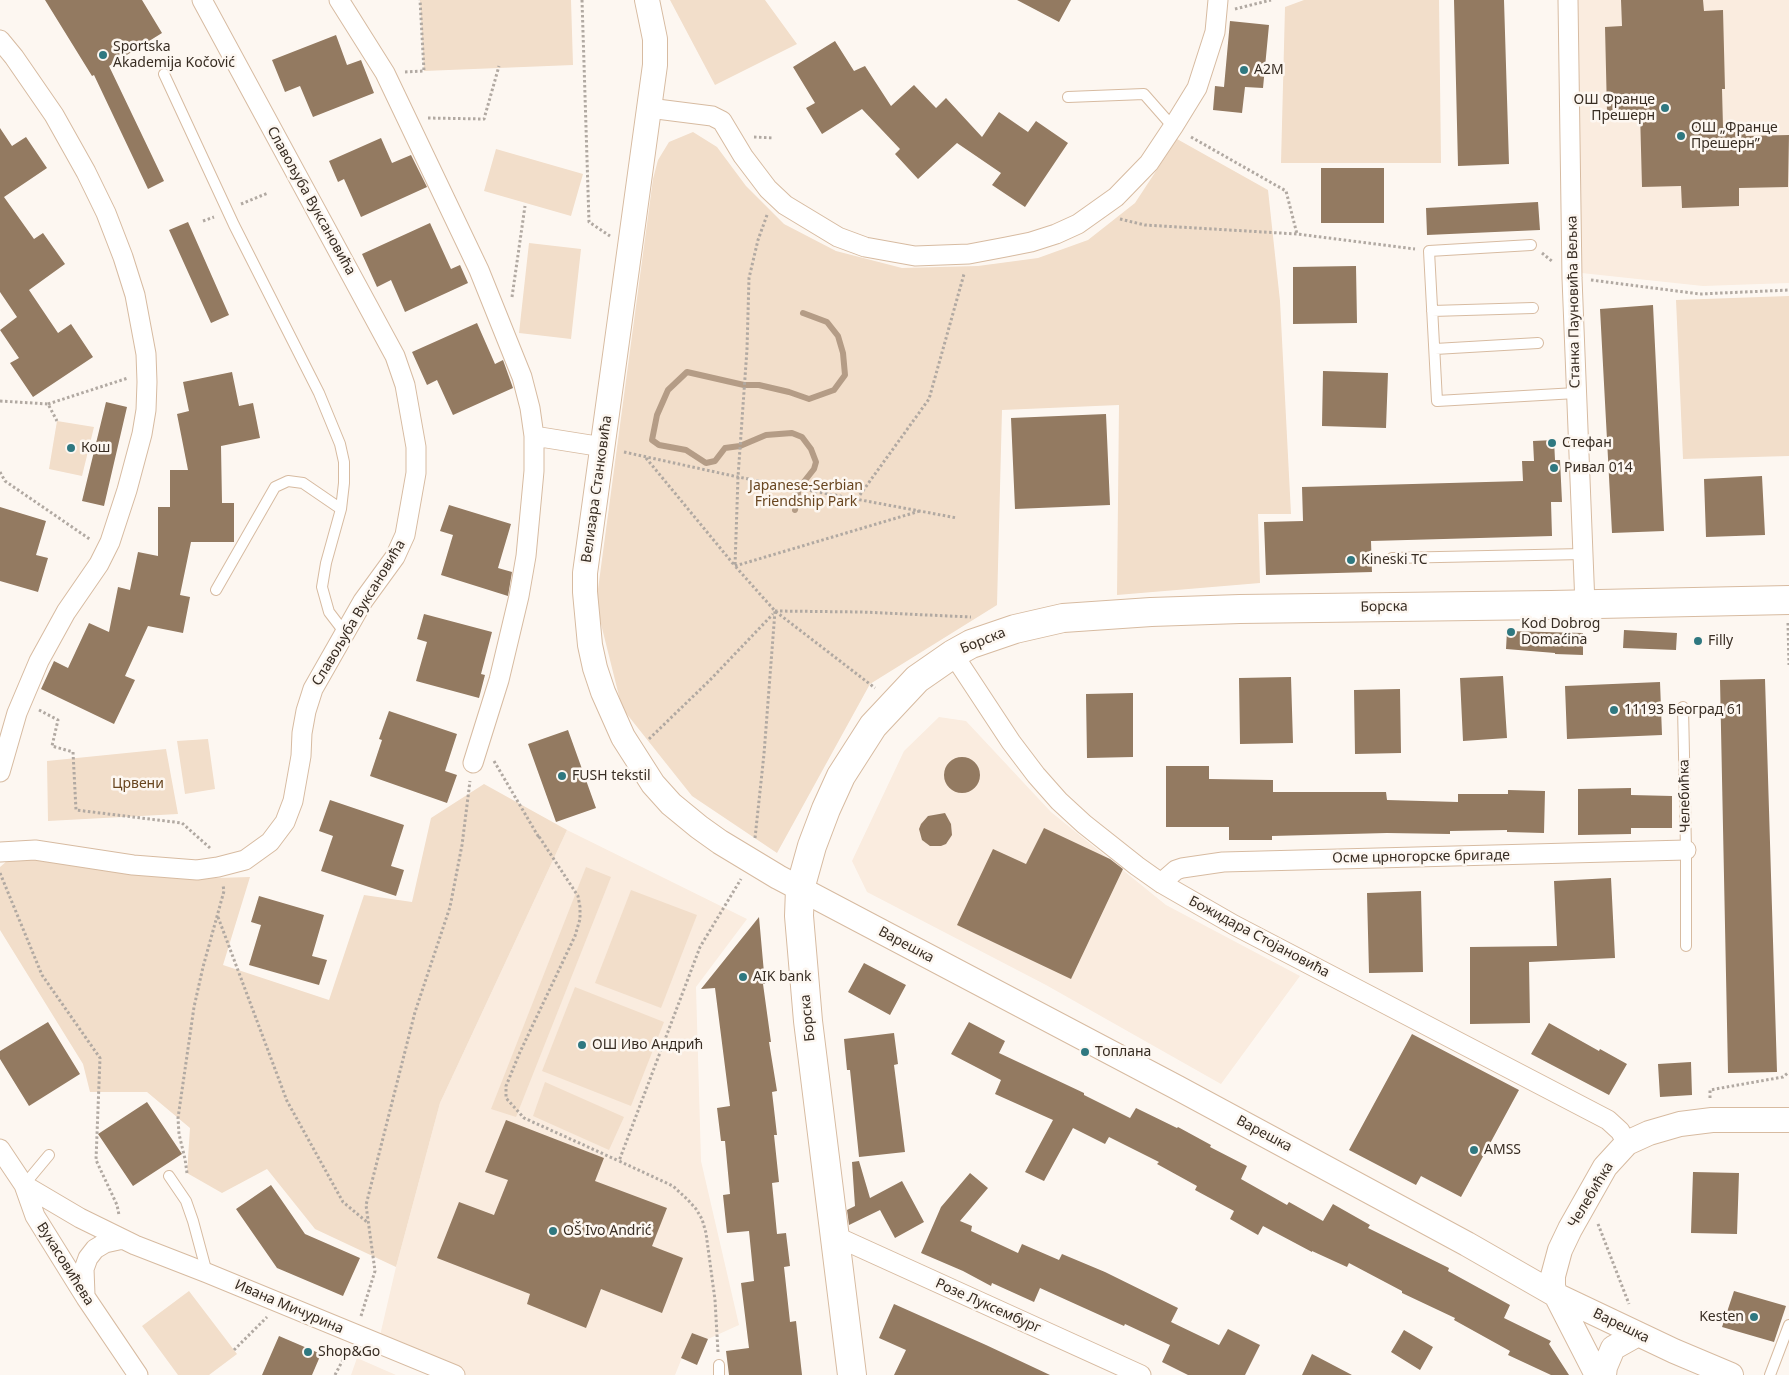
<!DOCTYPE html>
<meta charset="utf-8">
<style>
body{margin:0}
canvas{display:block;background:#fdf7f1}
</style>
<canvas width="1789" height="1375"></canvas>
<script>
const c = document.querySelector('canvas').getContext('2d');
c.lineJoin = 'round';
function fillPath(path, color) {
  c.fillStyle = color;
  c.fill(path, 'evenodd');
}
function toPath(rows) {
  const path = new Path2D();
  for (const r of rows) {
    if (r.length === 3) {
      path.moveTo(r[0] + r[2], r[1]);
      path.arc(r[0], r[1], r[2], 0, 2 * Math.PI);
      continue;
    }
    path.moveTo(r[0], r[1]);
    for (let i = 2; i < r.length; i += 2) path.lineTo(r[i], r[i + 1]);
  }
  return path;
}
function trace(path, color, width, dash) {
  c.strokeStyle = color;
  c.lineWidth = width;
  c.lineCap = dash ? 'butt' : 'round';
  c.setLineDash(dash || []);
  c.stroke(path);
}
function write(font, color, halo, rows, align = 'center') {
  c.font = font + ' "Noto Sans",sans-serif';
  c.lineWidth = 5;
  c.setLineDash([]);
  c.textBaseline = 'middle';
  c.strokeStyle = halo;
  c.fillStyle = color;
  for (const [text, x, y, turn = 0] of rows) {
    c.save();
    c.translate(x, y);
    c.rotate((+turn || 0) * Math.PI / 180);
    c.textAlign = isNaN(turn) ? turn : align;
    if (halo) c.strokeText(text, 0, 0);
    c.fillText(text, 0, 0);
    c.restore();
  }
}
fillPath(toPath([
 [1574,0,1789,0,1789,283,1703,286,1572,272],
 [939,717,966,721,1051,812,1166,905,1300,976,1221,1084,1046,985,867,892,852,861,904,751],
 [567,830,747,919,696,987,701,1161,739,1325,708,1339,692,1333,675,1375,455,1375,378,1344,396,1267,440,1103],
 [357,1358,396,1375,351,1375]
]), '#faecdf');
fillPath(toPath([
 [420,0,571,0,573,65,424,71],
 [670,0,765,0,797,44,715,85],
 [1304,0,1439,0,1441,163,1281,163,1285,7],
 [693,132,717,147,746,186,784,224,836,251,902,268,978,266,1038,258,1088,240,1135,203,1177,139,1268,190,1280,301,1291,514,1258,514,1260,583,1117,595,1119,405,1002,410,997,605,870,684,777,853,692,796,622,708,596,604,653,179,658,160,669,142],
 [496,149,583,174,571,216,484,191],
 [529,243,581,249,571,339,519,333],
 [1789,296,1789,456,1683,459,1676,300],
 [57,421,94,427,82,476,49,469],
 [208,739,215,789,185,794,177,741],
 [166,749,178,814,48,821,47,761],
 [484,784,567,830,440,1103,396,1267,315,1229,267,1169,222,1193,187,1173,190,1128,147,1092,90,1092,83,1064,0,930,0,867,7,861,55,853,181,879,250,877,223,965,329,1000,364,895,412,902,431,818],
 [586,867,611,877,516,1117,491,1109],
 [631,890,697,915,661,1008,595,983],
 [575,987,664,1022,631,1106,542,1071],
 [545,1082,624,1117,609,1150,533,1116],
 [189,1291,237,1354,209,1375,178,1375,142,1326]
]), '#f2deca');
trace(toPath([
 [795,510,799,488,814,469,816,462,811,449,802,437,792,433,766,435,740,446,725,448,715,461,706,463,686,450,659,445,652,440,657,415,668,390,687,372,744,385,759,385,789,392,809,399,834,390,845,375,843,353,838,336,827,322,803,313]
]), '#b49c86', 6);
fillPath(toPath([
 [45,0,142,0,162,33,109,66,164,181,148,189,94,75,92,76],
 [1017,0,1071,0,1059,22],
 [1454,0,1504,0,1509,164,1458,166],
 [1621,0,1703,0,1704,11,1723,10,1725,89,1722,89,1723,127,1742,127,1746,136,1789,135,1788,187,1739,188,1739,206,1682,208,1681,186,1642,187,1640,112,1607,112,1605,27,1622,26],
 [1230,21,1269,25,1263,88,1245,87,1242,113,1213,110,1215,86,1224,87],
 [336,35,347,65,361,60,374,93,313,117,300,86,285,92,272,60],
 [835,41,854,71,865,66,891,106,914,85,936,108,946,98,982,137,999,112,1028,132,1036,121,1068,143,1025,207,992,185,1001,173,957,143,918,179,895,154,900,149,862,109,822,134,806,108,815,103,793,67],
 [0,128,12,146,26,137,47,168,4,197,34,239,43,233,65,264,29,290,58,333,71,324,93,357,33,397,10,363,19,358,0,330,17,317,0,292],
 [381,138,392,163,411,155,427,187,361,217,344,179,338,182,329,161],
 [1321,168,1384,168,1384,223,1321,223],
 [1538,202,1540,230,1427,235,1426,208],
 [188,222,229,315,211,323,169,230],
 [430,223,451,269,460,265,468,283,405,312,391,280,377,287,362,254],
 [1356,266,1357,323,1293,324,1293,267],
 [1653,305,1664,531,1612,533,1600,309],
 [477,323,495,364,503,360,513,388,453,415,437,380,427,385,412,352],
 [1323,371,1388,373,1386,428,1322,426],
 [232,372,239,406,253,403,260,438,221,446,222,503,234,503,234,542,191,542,180,595,190,597,183,633,148,626,125,676,135,680,114,724,41,689,54,661,68,668,89,623,109,632,118,587,130,590,138,552,158,556,158,507,170,507,170,470,188,470,177,414,189,411,183,382],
 [106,402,127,407,104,506,82,501],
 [1106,414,1110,505,1015,509,1011,418],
 [1554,440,1555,460,1560,460,1562,502,1551,502,1552,536,1371,541,1372,572,1266,575,1264,522,1303,521,1302,487,1523,481,1522,461,1534,461,1533,441],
 [1762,476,1765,535,1706,537,1704,479],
 [449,505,511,524,498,568,512,572,508,596,441,575,453,535,440,531],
 [0,507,46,521,36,555,48,558,38,592,0,581],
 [424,614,492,632,481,674,485,675,479,698,416,681,427,642,417,639],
 [1624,630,1677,633,1676,650,1623,648],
 [1507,631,1583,633,1583,655,1555,654,1555,653,1506,649],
 [1503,676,1507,738,1463,741,1460,678],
 [1291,677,1293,743,1240,744,1239,678],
 [1765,679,1777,1072,1728,1073,1720,680],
 [1660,682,1662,735,1567,739,1565,686],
 [1400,689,1401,753,1355,754,1354,690],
 [1133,693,1133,757,1087,758,1086,694],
 [389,711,457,734,445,771,457,775,447,803,370,776,382,740,379,739],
 [568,730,596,808,556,822,528,744],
 [962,775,18],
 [1166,766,1209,766,1209,779,1273,780,1273,792,1386,792,1387,800,1458,802,1458,794,1508,794,1508,790,1545,791,1544,833,1507,832,1507,830,1450,831,1450,834,1387,833,1272,836,1272,840,1229,840,1229,827,1166,827],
 [1631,788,1631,795,1672,796,1672,828,1631,828,1631,834,1578,835,1578,789],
 [330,800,404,825,391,866,404,870,396,896,321,871,333,836,319,831],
 [945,813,951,824,952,835,946,844,941,846,930,846,922,840,919,829,921,824,928,816],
 [1044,828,1110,859,1123,869,1071,979,957,925,993,849,1026,864],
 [1611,878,1615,958,1529,962,1530,1023,1470,1024,1470,947,1557,946,1554,881],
 [1421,891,1423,972,1369,973,1367,893],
 [259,896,324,915,312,956,327,960,319,985,249,965,261,925,251,922],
 [759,917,765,984,763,984,771,1042,769,1042,777,1091,772,1092,777,1135,774,1135,779,1182,772,1183,777,1234,786,1233,790,1266,784,1267,790,1322,796,1321,802,1375,729,1375,726,1351,749,1348,741,1283,754,1281,749,1231,727,1233,723,1195,730,1194,725,1141,721,1141,717,1108,730,1106,715,988,701,989],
 [864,963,906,985,890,1015,848,992],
 [48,1022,80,1074,29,1106,0,1059,0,1051],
 [969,1022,1005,1041,999,1053,1084,1093,1084,1095,1130,1118,1136,1108,1177,1128,1178,1127,1211,1145,1210,1147,1247,1166,1241,1179,1287,1205,1289,1202,1323,1221,1333,1204,1370,1225,1368,1228,1449,1268,1448,1271,1510,1305,1504,1318,1551,1341,1549,1344,1569,1375,1551,1375,1508,1355,1510,1351,1454,1320,1455,1318,1402,1293,1402,1291,1349,1263,1347,1267,1312,1251,1312,1252,1263,1226,1258,1235,1230,1219,1234,1211,1195,1190,1197,1186,1157,1164,1159,1162,1109,1137,1105,1144,1073,1128,1044,1181,1025,1172,1053,1120,995,1094,1001,1080,951,1054],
 [1549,1023,1599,1051,1600,1049,1627,1064,1609,1095,1531,1054],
 [894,1033,898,1064,894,1065,905,1152,859,1157,850,1070,847,1070,844,1039],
 [1412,1034,1519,1090,1461,1197,1421,1176,1416,1185,1349,1150],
 [1691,1062,1692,1095,1660,1097,1658,1064],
 [147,1102,182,1154,133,1186,98,1134],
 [506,1120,604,1158,595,1181,667,1208,652,1246,683,1258,662,1313,601,1289,586,1328,527,1304,530,1294,437,1258,459,1202,494,1215,508,1180,485,1172],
 [859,1161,870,1198,902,1181,924,1222,895,1238,880,1210,849,1225,847,1210,855,1206,852,1162],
 [1693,1172,1739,1173,1737,1234,1691,1233],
 [970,1173,988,1188,960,1221,972,1226,971,1231,1018,1253,1022,1244,1059,1260,1062,1254,1105,1272,1178,1308,1171,1322,1219,1345,1228,1329,1260,1345,1245,1375,1188,1375,1162,1362,1170,1345,1125,1324,1124,1326,1040,1288,1034,1302,992,1283,991,1286,963,1271,921,1253,941,1207],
 [271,1185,305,1234,360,1258,343,1296,277,1268,236,1209],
 [1734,1291,1786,1306,1774,1342,1722,1327],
 [894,1304,986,1345,1050,1375,894,1375,906,1350,879,1338],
 [1404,1330,1433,1347,1420,1370,1391,1352],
 [692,1333,708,1339,697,1365,681,1358],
 [279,1336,321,1354,312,1375,262,1375],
 [1312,1354,1352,1375,1302,1375]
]), '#937a61');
const service = toPath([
 [164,74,234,225,319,393,340,444,344,462,344,483,341,509,326,563,322,587,329,612,345,633],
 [1068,97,1144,94,1173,127],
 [1531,245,1429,251,1437,401,1576,393],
 [1432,311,1533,308],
 [1435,349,1538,343],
 [1392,558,1583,554],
 [216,590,275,487,288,481,303,483,341,509],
 [1683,707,1686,850,1686,946],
 [169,1176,186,1201,193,1221,207,1273],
 [24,1185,49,1155],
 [719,1375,719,1365],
 [1770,1375,1789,1325]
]);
const minor = toPath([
 [339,0,385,73,479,270,522,377,530,408,534,436,534,471,526,556,519,596,499,680,473,763],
 [1568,0,1572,278,1585,605],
 [0,40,14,57,54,115,86,172,106,213,123,257,135,295,146,354,147,382,146,410,142,434,127,490,110,542,99,564,66,612,39,661,17,713,0,772],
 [649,108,712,116,722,121,743,156,768,189,785,205,838,237,865,247,915,256,969,254,1006,247,1031,242,1056,234,1078,224,1116,197,1149,163,1173,127,1197,88,1215,32,1218,0],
 [534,436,603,447],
 [953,654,1011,742,1036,775,1059,801,1084,824,1137,866,1161,883,1234,925,1608,1120,1620,1131,1627,1143],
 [0,852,35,850,133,865,197,870,218,867,245,860,270,842,285,822,293,801,301,756,302,733,306,711,313,689,363,601,395,557,405,535,416,473,416,447,405,385,395,356,202,0],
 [1161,883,1176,870,1182,868,1223,862,1686,850],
 [0,1149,24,1185,35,1216,86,1298,138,1375],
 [24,1185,80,1218,135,1245,207,1273,455,1375],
 [835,1236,1141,1375],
 [85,1295,84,1269,88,1258,95,1249,105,1243,123,1239]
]);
const tertiary = toPath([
 [647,0,655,39,655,65,585,573,585,592,590,645,595,668,603,692,623,737,653,784,671,804,699,827,720,842,778,877,1178,1088,1467,1244,1556,1295,1674,1351,1731,1375],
 [1597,1375,1556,1295,1553,1287,1553,1276,1560,1250,1570,1229,1605,1167,1627,1143,1649,1133,1680,1124,1712,1120,1789,1120],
 [1604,1375,1605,1367,1613,1348,1638,1334]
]);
const secondary = toPath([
 [852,1375,808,1021,799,916,800,889,812,846,826,809,841,776,873,726,917,679,953,654,971,644,1015,629,1063,618,1151,612,1240,609,1551,605,1789,600]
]);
trace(service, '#d7bba1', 12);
trace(minor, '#d7bba1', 21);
trace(tertiary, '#d7bba1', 26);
trace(secondary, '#d7bba1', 30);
trace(toPath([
 [582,0,589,222,610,236],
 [1235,9,1271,0],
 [405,72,424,71,420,0],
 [428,118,484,119,499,66],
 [754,137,774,138],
 [1191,137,1286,191,1297,234],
 [241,204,268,193],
 [767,215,758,240,749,278,747,349,738,477,735,566,775,611,875,688],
 [1120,219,1145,225,1297,234,1415,249],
 [203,221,214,217],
 [1542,253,1553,262],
 [1591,280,1700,294,1789,290],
 [512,297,525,206],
 [0,401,48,404,57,421],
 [48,404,128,378],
 [624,452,738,477,957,518],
 [646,458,735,566,920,511],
 [0,472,5,481,91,540],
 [857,499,929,399,964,274],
 [775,611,862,612,971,617],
 [1788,623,1789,665],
 [39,710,58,720,52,746,73,752,76,810,182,823,210,848],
 [649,739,710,680,773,614],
 [494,761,538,836,538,835,578,896,580,907,580,919,575,936,520,1052,506,1086,506,1098,524,1118,619,1161],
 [755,838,764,754,775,611],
 [0,873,42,975,100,1058,96,1160,117,1205,119,1215],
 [218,917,287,1101,343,1202,367,1222],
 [1710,1098,1710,1090,1783,1077,1789,1072],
 [187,1173,185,1159,179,1134,178,1118,194,1007,203,967,224,891,223,885],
 [1598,1224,1629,1304],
 [361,1316,375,1271,366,1205,415,1012,450,907,462,845,470,781],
 [234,1350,267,1317],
 [718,1352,715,1300,706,1233,702,1219,696,1209,688,1200,673,1186,619,1161,700,947,741,879],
 [335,1375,347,1352]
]), '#b1a9a2', 3, [2.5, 2.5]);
trace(service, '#fff', 10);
trace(minor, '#fff', 19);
trace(tertiary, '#fff', 24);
trace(secondary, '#fff', 28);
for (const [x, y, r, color] of [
 [103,55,5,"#2f7880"],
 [1244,70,5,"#2f7880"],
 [1665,108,5,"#2f7880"],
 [1681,136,5,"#2f7880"],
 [1552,443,5,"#2f7880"],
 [71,448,5,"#2f7880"],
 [1554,468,5,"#2f7880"],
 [1351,560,5,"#2f7880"],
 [1511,632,5,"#2f7880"],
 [1698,641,5,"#2f7880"],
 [1614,710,5,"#2f7880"],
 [562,776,5,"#2f7880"],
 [743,977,5,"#2f7880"],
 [582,1045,5,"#2f7880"],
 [1085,1052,5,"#2f7880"],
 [1474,1150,5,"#2f7880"],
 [553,1231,5,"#2f7880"],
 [1754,1317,5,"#2f7880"],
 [308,1352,5,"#2f7880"]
]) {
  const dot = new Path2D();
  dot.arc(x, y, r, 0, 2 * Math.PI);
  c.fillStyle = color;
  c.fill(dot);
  trace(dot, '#fdf7f1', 2);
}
write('14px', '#382d23', '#fdf7f1', [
 ["Sportska",113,47],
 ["Akademija Kočović",113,63],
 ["A2M",1254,70],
 ["ОШ Франце",1655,100,"right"],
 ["Прешерн",1655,116,"right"],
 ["ОШ „Франце",1691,128],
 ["Прешерн”",1691,144],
 ["Стефан",1562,443],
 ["Кош",81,448],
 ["Ривал 014",1564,468],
 ["Kineski TC",1361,560],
 ["Kod Dobrog",1521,624],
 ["Domaćina",1521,640],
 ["Filly",1708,641],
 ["11193 Београд 61",1624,710],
 ["FUSH tekstil",572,776],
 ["AIK bank",753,977],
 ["ОШ Иво Андрић",592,1045],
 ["Топлана",1095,1052],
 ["AMSS",1484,1150],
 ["OŠ Ivo Andrić",563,1231],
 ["Kesten",1744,1317,"right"],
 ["Shop&Go",318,1352]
], 'left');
write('14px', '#382d23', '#fdf7f1', [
 ["Славољуба Вуксановића",311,201,61],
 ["Станка Пауновића Вељка",1574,302,-91],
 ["Велизара Станковића",597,489,-82],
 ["Борска",1384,607,-1],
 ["Славољуба Вуксановића",359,613,-59],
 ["Борска",983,641,-22],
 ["Челебићка",1685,796,-91],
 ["Осме црногорске бригаде",1421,857,-1],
 ["Божидара Стојановића",1259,937,28],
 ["Варешка",906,945,28],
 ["Борска",808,1018,-96],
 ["Варешка",1264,1134,28],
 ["Челебићка",1591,1195,-59],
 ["Вукасовићева",65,1264,58],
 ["Розе Луксембург",988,1306,24],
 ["Ивана Мичурина",289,1307,23],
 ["Варешка",1621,1326,26]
]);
write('14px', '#68451f', '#fdf7f1', [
 ["Japanese-Serbian",806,486],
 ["Friendship Park",806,502],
 ["Црвени",138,784]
]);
</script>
